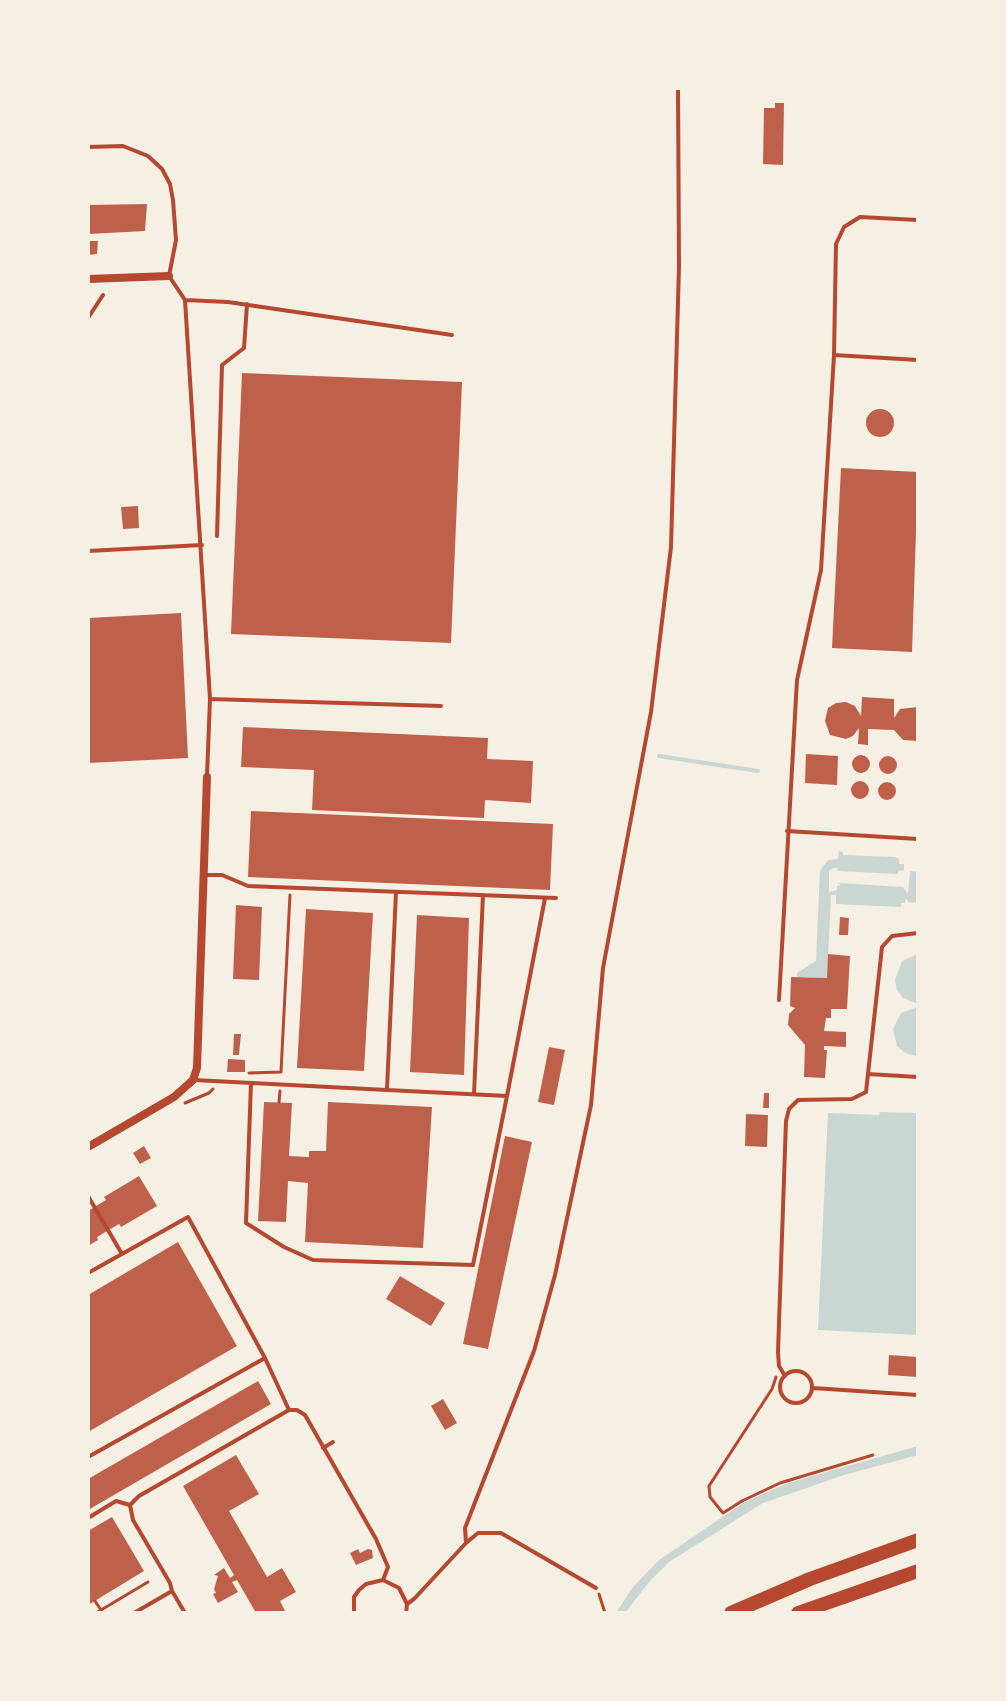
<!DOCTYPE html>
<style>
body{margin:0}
#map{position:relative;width:1006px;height:1701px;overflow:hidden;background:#f6efe4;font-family:"Noto Sans",sans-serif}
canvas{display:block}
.frame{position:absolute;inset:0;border:90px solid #f6efe4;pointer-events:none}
</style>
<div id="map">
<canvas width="1006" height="1701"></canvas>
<div class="frame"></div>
</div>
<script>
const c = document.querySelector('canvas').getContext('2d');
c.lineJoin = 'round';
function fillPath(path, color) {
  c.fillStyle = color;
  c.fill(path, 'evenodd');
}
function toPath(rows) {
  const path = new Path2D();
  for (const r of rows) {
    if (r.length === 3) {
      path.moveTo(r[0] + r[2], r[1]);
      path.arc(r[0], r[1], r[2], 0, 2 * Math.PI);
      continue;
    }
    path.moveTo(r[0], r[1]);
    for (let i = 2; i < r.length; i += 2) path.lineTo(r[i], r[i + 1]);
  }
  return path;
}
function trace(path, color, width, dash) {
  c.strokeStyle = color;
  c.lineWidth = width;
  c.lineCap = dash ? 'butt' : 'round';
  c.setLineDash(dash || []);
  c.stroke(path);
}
fillPath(toPath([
 [839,851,843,852,843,855,895,857,899,859,899,864,904,864,904,870,898,871,898,874,838,871,837,868,833,868,829,871,829,892,837,890,837,886,841,885,837,883,903,887,908,894,910,871,918,872,918,903,908,902,906,898,905,903,901,903,901,907,836,904,836,895,831,895,827,978,797,977,797,973,816,961,820,871,828,860,838,859],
 [918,954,918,1004,903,998,897,990,895,980,902,961],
 [918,1007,918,1056,916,1056,905,1053,897,1046,893,1029,901,1013],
 [880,1112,918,1113,918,1335,818,1330,828,1113,879,1115],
 [918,1446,918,1455,844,1475,763,1503,669,1562,649,1582,625,1613,616,1613,633,1587,659,1560,743,1503,788,1483]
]), '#c9d6d2');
trace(toPath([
 [659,756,758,771]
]), '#c9d6d2', 4);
fillPath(toPath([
 [775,103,784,103,783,165,763,164,764,108,775,108],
 [147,204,145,231,88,234,88,205],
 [88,241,98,241,97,254,88,255],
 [242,373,462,382,451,643,231,634],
 [880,423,14],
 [841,468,918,472,912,652,832,648],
 [138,506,139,528,123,529,121,507],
 [181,613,188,758,88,763,88,618],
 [862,697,894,699,894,718,900,709,918,707,918,741,903,740,894,730,868,729,868,745,858,744,859,728,853,736,846,739,830,735,825,721,828,708,836,703,846,702,855,706,861,716],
 [243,727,488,738,487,759,533,761,531,803,485,800,484,818,312,810,314,770,241,767],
 [806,754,838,756,837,785,805,783],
 [861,764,9],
 [888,765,9],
 [860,790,9],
 [887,791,9],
 [251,811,553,824,550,890,248,877],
 [236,905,262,907,259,980,233,979],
 [306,909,373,913,364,1071,297,1068],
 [417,915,469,918,464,1075,410,1072],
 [840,917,849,918,848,935,839,935],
 [828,954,850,956,847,1009,831,1009,831,1018,826,1018,824,1031,846,1032,846,1047,824,1046,824,1050,827,1050,825,1078,804,1077,805,1045,788,1025,789,1014,795,1008,790,1006,791,977,827,978],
 [234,1034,241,1034,239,1055,233,1055],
 [549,1047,565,1050,554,1105,538,1102],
 [228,1059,245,1060,245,1072,227,1072],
 [764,1093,769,1093,769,1108,763,1108],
 [264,1102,292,1103,289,1156,309,1157,309,1151,326,1151,328,1102,432,1107,423,1248,305,1242,308,1183,288,1181,286,1222,258,1221],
 [746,1114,768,1115,767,1147,745,1146],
 [505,1136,532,1142,488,1349,463,1344],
 [144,1146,151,1158,140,1164,133,1153],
 [139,1176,157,1206,121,1227,119,1224,97,1237,98,1240,88,1246,88,1211,106,1200,104,1197],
 [178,1242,237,1346,88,1432,88,1295],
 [400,1276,445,1303,431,1326,386,1299],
 [889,1355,918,1357,918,1377,888,1375],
 [258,1381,271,1404,88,1510,88,1479],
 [443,1399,457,1423,445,1430,431,1406],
 [236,1455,259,1494,229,1511,267,1577,282,1568,296,1592,280,1601,286,1613,256,1613,237,1580,232,1582,238,1592,218,1603,213,1594,216,1593,214,1589,218,1576,214,1575,224,1568,230,1578,234,1575,183,1486],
 [112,1517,144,1571,88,1605,88,1531],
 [358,1549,360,1553,368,1549,372,1550,373,1558,356,1565,350,1553]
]), '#bf614a');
trace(toPath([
 [281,1072,290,895],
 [249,1073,281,1072],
 [279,1102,280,1091],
 [185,1103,209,1093,213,1089],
 [776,1377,772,1389,709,1486,710,1497,723,1513,742,1501,780,1483,873,1455],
 [599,1594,605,1613],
 [95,1601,103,1613],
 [96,1613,148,1582]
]), '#b5482f', 3);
trace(toPath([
 [88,147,123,146,148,156,162,169,170,184,173,200,176,240,169,276,185,300,210,699,207,776],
 [185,300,228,302,452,335],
 [88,318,103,295],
 [834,355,918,360],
 [217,536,222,365,244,348,247,304],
 [88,551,202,545],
 [210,699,441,706],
 [787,831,918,839],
 [205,875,222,875,248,886,556,898],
 [779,1000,797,680,821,570,834,355,836,244,844,227,860,217,918,220],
 [868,1074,918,1077],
 [194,1080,387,1090,507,1096,473,1265,313,1260,284,1247,246,1223,251,1083],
 [387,1089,396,892],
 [474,1094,483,895],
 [507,1096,545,898],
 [88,1196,122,1254],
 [88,1273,188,1217,265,1358,88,1457],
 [265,1358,289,1410],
 [796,1387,16],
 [785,1376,779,1366,778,1352,786,1121,789,1109,798,1100,852,1099,866,1092,882,947,892,936,918,933],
 [813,1388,918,1395],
 [323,1448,333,1442],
 [88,1518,116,1501,130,1505],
 [596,1588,501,1533,478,1533,466,1543,465,1528,534,1351,555,1275,591,1105,603,968,651,712,671,547,679,266,678,88],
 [172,1591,170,1583,133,1520,130,1505,139,1496,289,1410,297,1410,305,1415,376,1539,388,1567,383,1580],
 [407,1604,414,1599,466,1543],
 [134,1613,172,1591,185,1613],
 [354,1613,354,1597,359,1590,366,1584,383,1580,399,1588,407,1604,406,1613]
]), '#b5482f', 4);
trace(toPath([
 [88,279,169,276],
 [88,1147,174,1097,193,1080,197,1068,207,777]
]), '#b5482f', 8);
trace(toPath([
 [731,1613,810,1579,918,1540],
 [798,1613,918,1571]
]), '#b5482f', 14);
</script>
